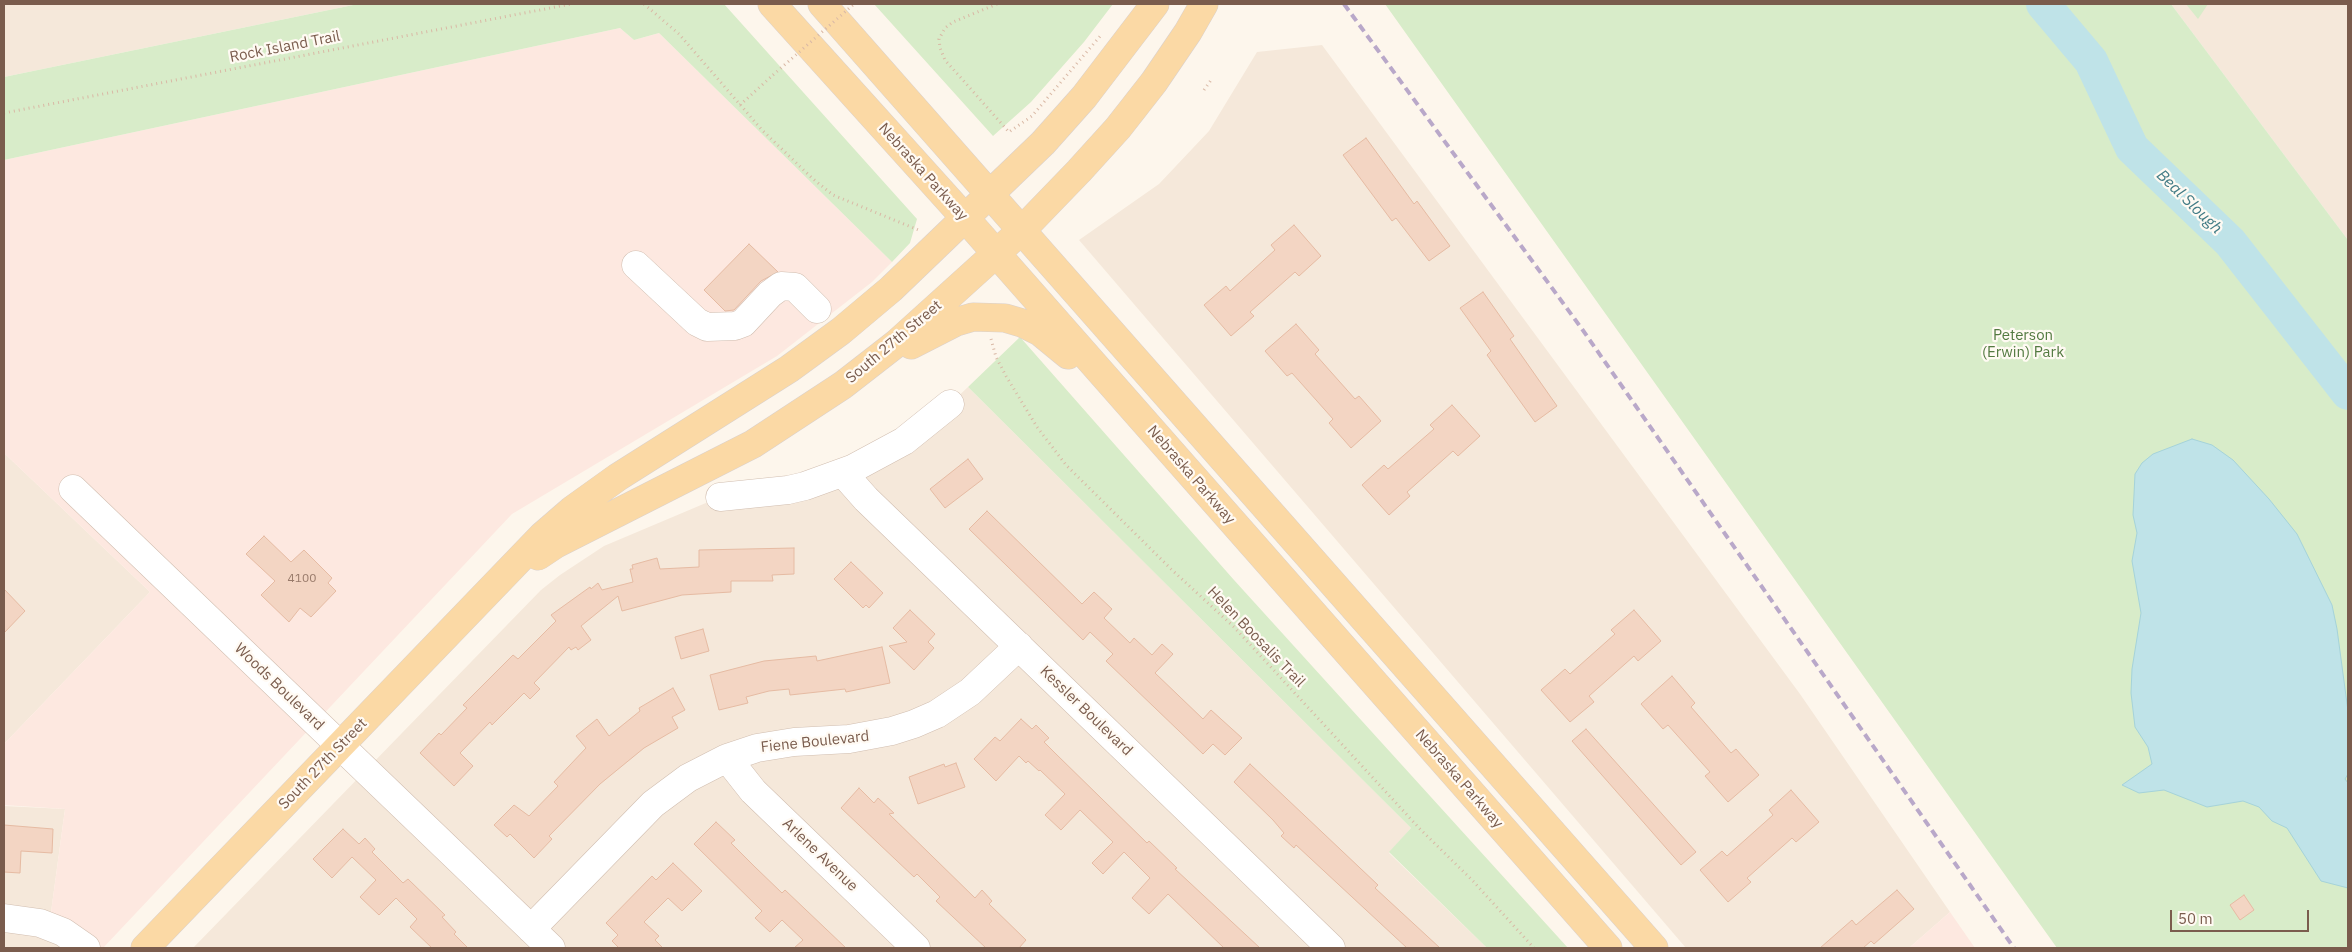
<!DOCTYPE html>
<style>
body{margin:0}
#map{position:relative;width:2352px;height:952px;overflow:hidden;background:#fdf6ec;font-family:"IBM Plex Sans",sans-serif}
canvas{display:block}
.frame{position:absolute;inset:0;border:5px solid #7a5c4d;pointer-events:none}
.scale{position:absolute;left:2170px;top:910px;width:139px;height:22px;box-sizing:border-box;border:2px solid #7a5c4d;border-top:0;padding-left:6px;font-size:15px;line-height:18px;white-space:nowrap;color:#7a5c4d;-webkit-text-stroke:4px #fffaf3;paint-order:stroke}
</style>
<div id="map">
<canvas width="2352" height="952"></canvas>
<div class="frame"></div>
<div class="scale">50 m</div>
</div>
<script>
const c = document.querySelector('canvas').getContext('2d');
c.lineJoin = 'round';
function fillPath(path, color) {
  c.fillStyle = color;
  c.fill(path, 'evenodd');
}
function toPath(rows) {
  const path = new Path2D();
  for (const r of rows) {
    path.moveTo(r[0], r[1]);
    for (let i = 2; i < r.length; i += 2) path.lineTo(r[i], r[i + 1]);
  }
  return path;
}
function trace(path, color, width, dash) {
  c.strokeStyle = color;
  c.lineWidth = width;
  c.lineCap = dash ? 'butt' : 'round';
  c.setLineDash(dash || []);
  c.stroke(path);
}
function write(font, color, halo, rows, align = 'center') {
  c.font = font + ' "IBM Plex Sans",sans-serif';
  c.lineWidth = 4.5;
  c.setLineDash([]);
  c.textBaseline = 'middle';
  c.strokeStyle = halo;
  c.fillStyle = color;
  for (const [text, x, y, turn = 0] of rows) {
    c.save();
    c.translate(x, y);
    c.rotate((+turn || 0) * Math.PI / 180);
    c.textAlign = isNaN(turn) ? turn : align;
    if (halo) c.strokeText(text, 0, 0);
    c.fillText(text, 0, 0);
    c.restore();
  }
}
fillPath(toPath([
 [4,4,358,4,4,77],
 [2171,4,2348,4,2348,240],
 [1322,45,1800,694,1950,912,1909,948,1686,948,1079,240,1159,184,1209,131,1257,52],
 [968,387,1411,828,1389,853,1487,948,193,948,541,590,560,575,604,546,720,497,788,490,950,404],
 [4,453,150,592,4,744],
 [4,806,65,809,49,927,86,948,4,948]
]), '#f5e8da');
fillPath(toPath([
 [620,28,634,40,659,33,892,262,872,282,777,356,512,514,103,948,86,948,49,927,65,809,4,805,4,744,150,592,4,453,4,160],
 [1950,912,1975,948,1909,948]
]), '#fde8e0');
fillPath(toPath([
 [358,4,724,4,917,219,910,243,892,262,659,33,634,40,620,28,4,160,4,77],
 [874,4,1113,4,1084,42,1031,102,993,136],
 [1385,4,2171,4,2348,240,2348,948,2057,948],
 [2186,4,2208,4,2198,19],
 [1020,337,1234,580,1568,948,1487,948,1389,852,1411,828,968,387]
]), '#d8ecc9');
const water = toPath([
 [2192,439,2212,445,2233,460,2269,499,2297,534,2332,605,2337,629,2348,711,2348,774,2345,779,2348,783,2348,888,2321,881,2287,828,2272,821,2259,807,2243,801,2207,807,2164,790,2139,793,2122,785,2152,764,2148,747,2135,727,2131,693,2132,669,2141,613,2132,561,2137,533,2133,515,2135,474,2142,463,2153,454,2192,439]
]);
fillPath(water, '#bfe3e8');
trace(water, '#a5d3da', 1);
trace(toPath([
 [2043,4,2091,61,2132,148,2230,242,2348,393]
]), '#bfe3e8', 34);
const building = toPath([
 [1366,138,1414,204,1417,201,1450,246,1429,261,1396,218,1392,221,1343,155,1366,138],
 [1294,225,1321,256,1299,276,1295,272,1250,312,1254,316,1231,336,1204,305,1226,286,1230,291,1275,250,1271,245,1294,225],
 [749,244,778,272,761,281,734,310,725,311,704,290,749,244],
 [1483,292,1514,336,1510,339,1557,406,1535,422,1487,355,1491,351,1460,308,1483,292],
 [1296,324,1319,350,1315,354,1355,399,1359,396,1381,421,1351,448,1329,423,1333,419,1292,373,1287,376,1265,351,1296,324],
 [1452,405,1480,436,1458,456,1453,451,1407,492,1410,496,1389,515,1362,485,1384,465,1388,469,1434,429,1430,425,1452,405],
 [968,459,983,479,945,508,930,489,968,459],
 [987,511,1082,604,1094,592,1112,609,1104,618,1130,643,1134,638,1152,655,1162,644,1173,654,1155,673,1203,719,1211,710,1242,738,1225,755,1213,744,1203,754,1106,661,1113,654,1090,632,1083,640,969,529,987,511],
 [264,536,291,562,304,550,332,578,328,583,336,591,311,617,300,608,289,622,261,595,275,581,246,554,264,536],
 [794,548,794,574,772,575,773,581,731,581,731,592,682,595,622,611,618,596,581,626,591,640,578,650,576,647,571,650,569,647,534,683,540,689,530,699,524,693,492,725,490,722,460,753,473,766,454,786,420,753,439,733,441,735,467,708,463,705,513,655,518,659,556,621,551,615,590,587,591,589,598,583,602,590,633,582,630,569,633,569,632,565,657,558,660,569,699,567,699,550,794,548],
 [851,562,883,593,869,608,866,605,863,608,834,579,851,562],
 [4,589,25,611,4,633,4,589],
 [910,610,935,634,928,642,934,648,914,670,889,646,907,642,893,628,910,610],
 [1634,610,1661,641,1638,661,1634,656,1589,696,1594,702,1570,722,1541,690,1565,669,1570,674,1615,634,1611,630,1634,610],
 [703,629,709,651,681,659,675,637,703,629],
 [882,647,890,683,846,692,845,689,790,695,789,689,769,691,746,697,748,703,719,710,710,675,764,661,816,656,817,661,882,647],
 [1672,676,1695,703,1691,707,1731,753,1736,749,1759,775,1728,802,1705,776,1710,772,1668,725,1663,729,1641,704,1672,676],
 [673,688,685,710,672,717,678,728,644,748,600,784,549,836,552,839,534,858,510,834,507,837,494,825,514,805,529,816,558,786,554,782,586,748,576,736,597,719,609,736,640,711,639,708,673,688],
 [1021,719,1032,729,1036,725,1049,738,1044,742,1056,754,1147,843,1149,841,1177,868,1175,869,1260,948,1224,948,1168,894,1149,914,1132,898,1150,878,1124,852,1103,874,1092,863,1113,842,1080,810,1061,830,1045,815,1065,794,1040,770,1039,771,1028,761,1026,763,1019,756,996,781,974,759,995,737,1000,741,1021,719],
 [1586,729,1696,852,1681,865,1572,741,1586,729],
 [956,763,965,787,918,804,909,777,944,764,945,767,956,763],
 [1250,764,1378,885,1375,888,1440,948,1407,948,1296,845,1294,848,1281,836,1284,833,1273,820,1234,782,1250,764],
 [859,788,874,803,878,798,894,813,889,814,975,898,982,890,992,901,989,904,1026,940,1019,948,986,948,936,901,940,897,917,874,914,877,841,808,859,788],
 [1791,790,1819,822,1796,842,1792,838,1747,878,1751,882,1728,902,1700,870,1722,851,1727,856,1773,815,1769,810,1791,790],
 [716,822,735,840,731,843,755,867,782,893,785,890,846,948,794,948,803,940,782,920,770,932,755,918,762,911,694,844,716,822],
 [4,825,53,829,52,853,21,851,20,873,4,872,4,825],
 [343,829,359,844,365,838,375,849,372,852,403,883,408,879,445,915,442,917,456,932,454,934,468,948,432,948,410,927,417,919,396,898,379,915,360,897,376,880,352,857,332,878,313,859,343,829],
 [673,863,702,891,682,911,668,898,644,922,659,936,655,940,663,948,619,948,612,941,618,935,606,923,652,876,656,880,673,863],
 [1897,890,1914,909,1874,944,1871,941,1863,948,1820,948,1852,920,1856,925,1897,890],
 [2244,895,2254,910,2240,920,2230,905,2244,895]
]);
fillPath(building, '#f3d5c3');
trace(building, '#e6bba3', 1);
const minor = toPath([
 [636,265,697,322,707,327,735,326,743,323,770,294,781,286,795,287,817,309],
 [843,473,866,499,1331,948],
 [73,489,551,948],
 [720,497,788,490,805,486,852,469,904,441,950,404],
 [727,758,753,791,916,948],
 [4,918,40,923,63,932,86,948],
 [531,929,653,804,688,778,727,758,757,748,794,742,849,739,892,731,914,724,937,714,970,692,1019,646]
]);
const major = toPath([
 [772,4,965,218,1608,948],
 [822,4,1654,948],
 [911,345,956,322,973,317,1005,318,1022,323,1040,332,1068,355],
 [538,556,556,544,753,444,843,385,897,343,1022,230,1079,171,1118,128,1154,82,1188,32,1204,4],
 [145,948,542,536,572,510,618,477,789,369,841,331,891,289,1043,143,1084,97,1155,4]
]);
trace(minor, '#d1beb0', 29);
trace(major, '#dad1cd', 29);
trace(toPath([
 [644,4,679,34,762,130,812,178,833,195,921,231],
 [997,4,953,22,945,28,939,39,940,48,945,60,1009,132,1032,116,1102,34],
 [1204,90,1211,80],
 [740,105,773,75],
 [4,113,571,4],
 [991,339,996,357,1006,376,1037,427,1066,465,1171,569,1234,627,1420,829,1472,880,1534,948]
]), '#d9b8a5', 3, [1, 4]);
trace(minor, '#fff', 28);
trace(major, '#fbd9a5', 28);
trace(toPath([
 [1344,4,1582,329,2014,948]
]), '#b9a8c9', 4, [8, 5]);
trace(toPath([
 [773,75,854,4]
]), '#d9b8a5', 3, [1, 4]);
write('12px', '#987a6a', null, [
 ["4100",302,579]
]);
write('15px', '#7a5c4d', '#fffaf3', [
 ["Rock Island Trail",285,47,-11],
 ["Nebraska Parkway",923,172,48],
 ["South 27th Street",894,342,-40],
 ["Nebraska Parkway",1191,475,49],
 ["Helen Boosalis Trail",1256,637,46],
 ["Woods Boulevard",279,687,44],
 ["Kessler Boulevard",1086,711,44],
 ["Fiene Boulevard",815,742,-6],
 ["South 27th Street",323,764,-46],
 ["Nebraska Parkway",1459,779,49],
 ["Arlene Avenue",820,855,44]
]);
write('15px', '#537a41', '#fffaf3', [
 ["Peterson",2023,336],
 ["(Erwin) Park",2023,353]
]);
write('italic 16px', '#437c86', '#fffaf3', [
 ["Beal Slough",2189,202,44]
]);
</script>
